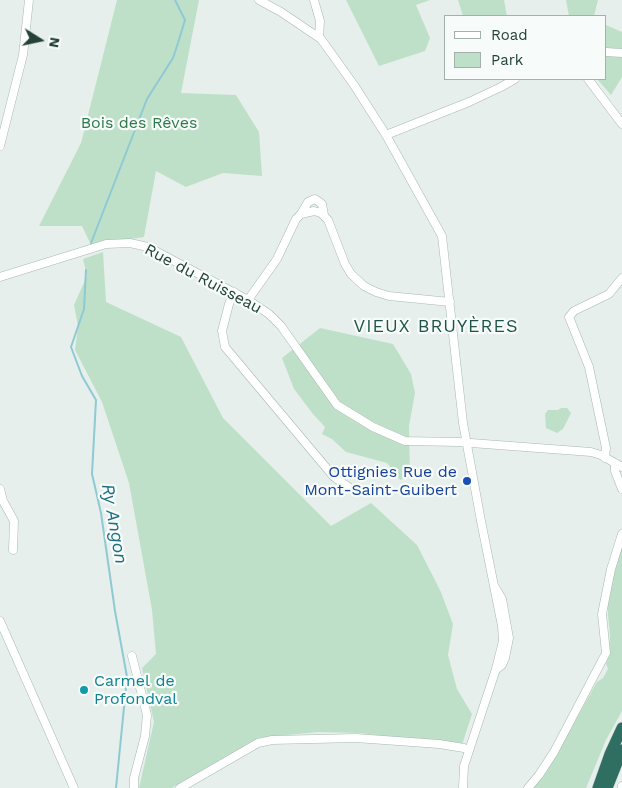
<!DOCTYPE html>
<meta charset="utf-8">
<style>
body{margin:0}
#map{position:relative;width:622px;height:788px;overflow:hidden;background:#e6efeb;font-family:"Work Sans",sans-serif}
canvas{display:block}
.legend{position:absolute;left:444px;top:15px;width:162px;height:65px;box-sizing:border-box;background:#f7fbf9;border:1px solid #a3b1ad;margin:0;padding:6px 9px;list-style:none;font-size:15px;color:#24423a}
.legend li{display:flex;align-items:center;gap:10px;height:25px}
.legend b{width:25px;border:1px solid #a3b1ad}
.north{position:absolute;left:15px;top:15px;width:50px;height:50px;-webkit-text-stroke:4px #f7fbf9;paint-order:stroke;rotate:100deg;font-size:14px;font-weight:700;line-height:20px;text-align:center;color:#24423a}
.north::after{content:'';display:block;margin:auto;width:18px;height:22px;background:#24423a;clip-path:polygon(50% 0,100% 100%,50% 72%,0 100%)}
</style>
<div id="map">
<canvas width="622" height="788"></canvas>
<ul class="legend">
<li><b style="height:6px;background:#fff"></b>Road</li>
<li><b style="height:14px;background:#bfe0c8"></b>Park</li>
</ul>
<div class="north">N</div>
</div>
<script>
const c = document.querySelector('canvas').getContext('2d');
c.lineJoin = 'round';
function fillPath(path, color) {
  c.fillStyle = color;
  c.fill(path, 'evenodd');
}
function toPath(rows) {
  const path = new Path2D();
  for (const r of rows) {
    path.moveTo(r[0], r[1]);
    for (let i = 2; i < r.length; i += 2) path.lineTo(r[i], r[i + 1]);
  }
  return path;
}
function trace(path, color, width, dash) {
  c.strokeStyle = color;
  c.lineWidth = width;
  c.lineCap = dash ? 'butt' : 'round';
  c.setLineDash(dash || []);
  c.stroke(path);
}
function write(font, color, halo, rows, align = 'center') {
  c.font = font + ' "Work Sans",sans-serif';
  c.lineWidth = 4.5;
  c.setLineDash([]);
  c.textBaseline = 'middle';
  c.strokeStyle = halo;
  c.fillStyle = color;
  for (const [text, x, y, turn = 0] of rows) {
    c.save();
    c.translate(x, y);
    c.rotate((+turn || 0) * Math.PI / 180);
    c.textAlign = isNaN(turn) ? turn : align;
    if (halo) c.strokeText(text, 0, 0);
    c.fillText(text, 0, 0);
    c.restore();
  }
}
fillPath(toPath([
 [117,0,199,0,181,93,236,95,259,132,262,176,223,173,186,187,156,171,144,237,91,245,82,226,39,226,81,143],
 [346,0,430,0,416,5,430,38,425,51,379,66],
 [458,0,504,0,507,16,463,16],
 [566,0,598,0,594,16,569,16],
 [606,25,622,32,622,77,611,95,597,79,606,79],
 [103,252,106,302,181,337,223,418,331,526,371,503,417,545,440,590,453,624,448,655,457,689,472,714,462,745,358,733,318,732,258,738,172,788,139,788,154,722,142,668,156,654,152,610,129,483,102,402,75,350,78,326,74,305,87,276,83,259],
 [320,328,393,344,411,374,415,393,409,426,410,477,400,480,387,463,346,452,332,439,322,434,325,427,313,414,294,389,282,358],
 [561,408,567,408,571,413,563,429,557,433,546,428,545,414,548,410,558,410],
 [622,545,622,711,606,740,586,788,533,788,553,760,597,682,603,678,608,669,606,664,609,654,610,635,608,615,608,593,614,569]
]), '#bfe0c8');
trace(toPath([
 [91,243,147,99,173,58,178,43,185,20,175,0],
 [86,270,84,309,71,347,82,376,96,400,92,474,101,513,115,611,127,677,116,788]
]), '#8ec9d4', 2);
const minor = toPath([
 [259,0,281,12,321,39,354,85,386,135,442,236,463,423,481,521,502,626,503,641,496,669,464,766,463,788],
 [314,0,320,21,319,37],
 [606,52,622,53],
 [588,79,622,124],
 [386,135,469,102,501,87,515,79],
 [0,146,23,55,29,0],
 [301,214,308,202,315,199,322,204,324,215],
 [0,277,106,244,130,243,148,247,248,300,269,314,281,326,337,405,373,427,405,441,458,442,591,452,601,455,622,467],
 [234,292,229,304,222,331,225,347,334,477,350,488],
 [248,300,277,259,296,219,301,214,314,211,321,213,328,220,345,264,351,274,364,286,376,292,389,296,450,302],
 [605,458,606,448,589,367,569,317,574,311,609,294,622,278],
 [615,463,615,471,622,489],
 [0,489,3,501,14,521,13,550],
 [495,587,502,599,509,638,505,658,502,665,497,669],
 [0,621,74,788],
 [132,656,147,715,145,736,134,778,134,788],
 [180,788,258,743,272,740,356,738,439,744,464,748,468,750],
 [528,788,539,775,554,752,606,653,602,614,611,569,622,534],
 [622,788,622,786]
]);
const highway = toPath([
 [598,788,610,754,622,728],
 [607,788,622,750]
]);
trace(minor, '#a8b8b2', 9);
trace(highway, '#c2cac8', 12);
trace(minor, '#fff', 8);
trace(highway, '#2f6f62', 11);
for (const [x, y, r, color] of [
 [467,481,5,"#1a4fb4"],
 [84,690,5,"#0f9aa8"]
]) {
  const dot = new Path2D();
  dot.arc(x, y, r, 0, 2 * Math.PI);
  c.fillStyle = color;
  c.fill(dot);
  trace(dot, '#f7fbf9', 2);
}
write('16px', '#2d7a4b', '#f7fbf9', [
 ["Bois des Rêves",139,123]
]);
write('16px', '#24423a', '#f7fbf9', [
 ["Rue du Ruisseau",203,279,28]
]);
write('16px', '#164399', '#f7fbf9', [
 ["Ottignies Rue de",457,472],
 ["Mont-Saint-Guibert",457,490]
], 'right');
write('16px', '#0d838f', '#f7fbf9', [
 ["Carmel de",94,681],
 ["Profondval",94,699]
], 'left');
c.letterSpacing = '1px';
write('18px', '#1f5548', '#f7fbf9', [
 ["VIEUX BRUYÈRES",436,327]
]);
c.letterSpacing = '0px';
write('italic 18px', '#1c6f80', '#f7fbf9', [
 ["Ry Angon",114,524,80]
]);
</script>
